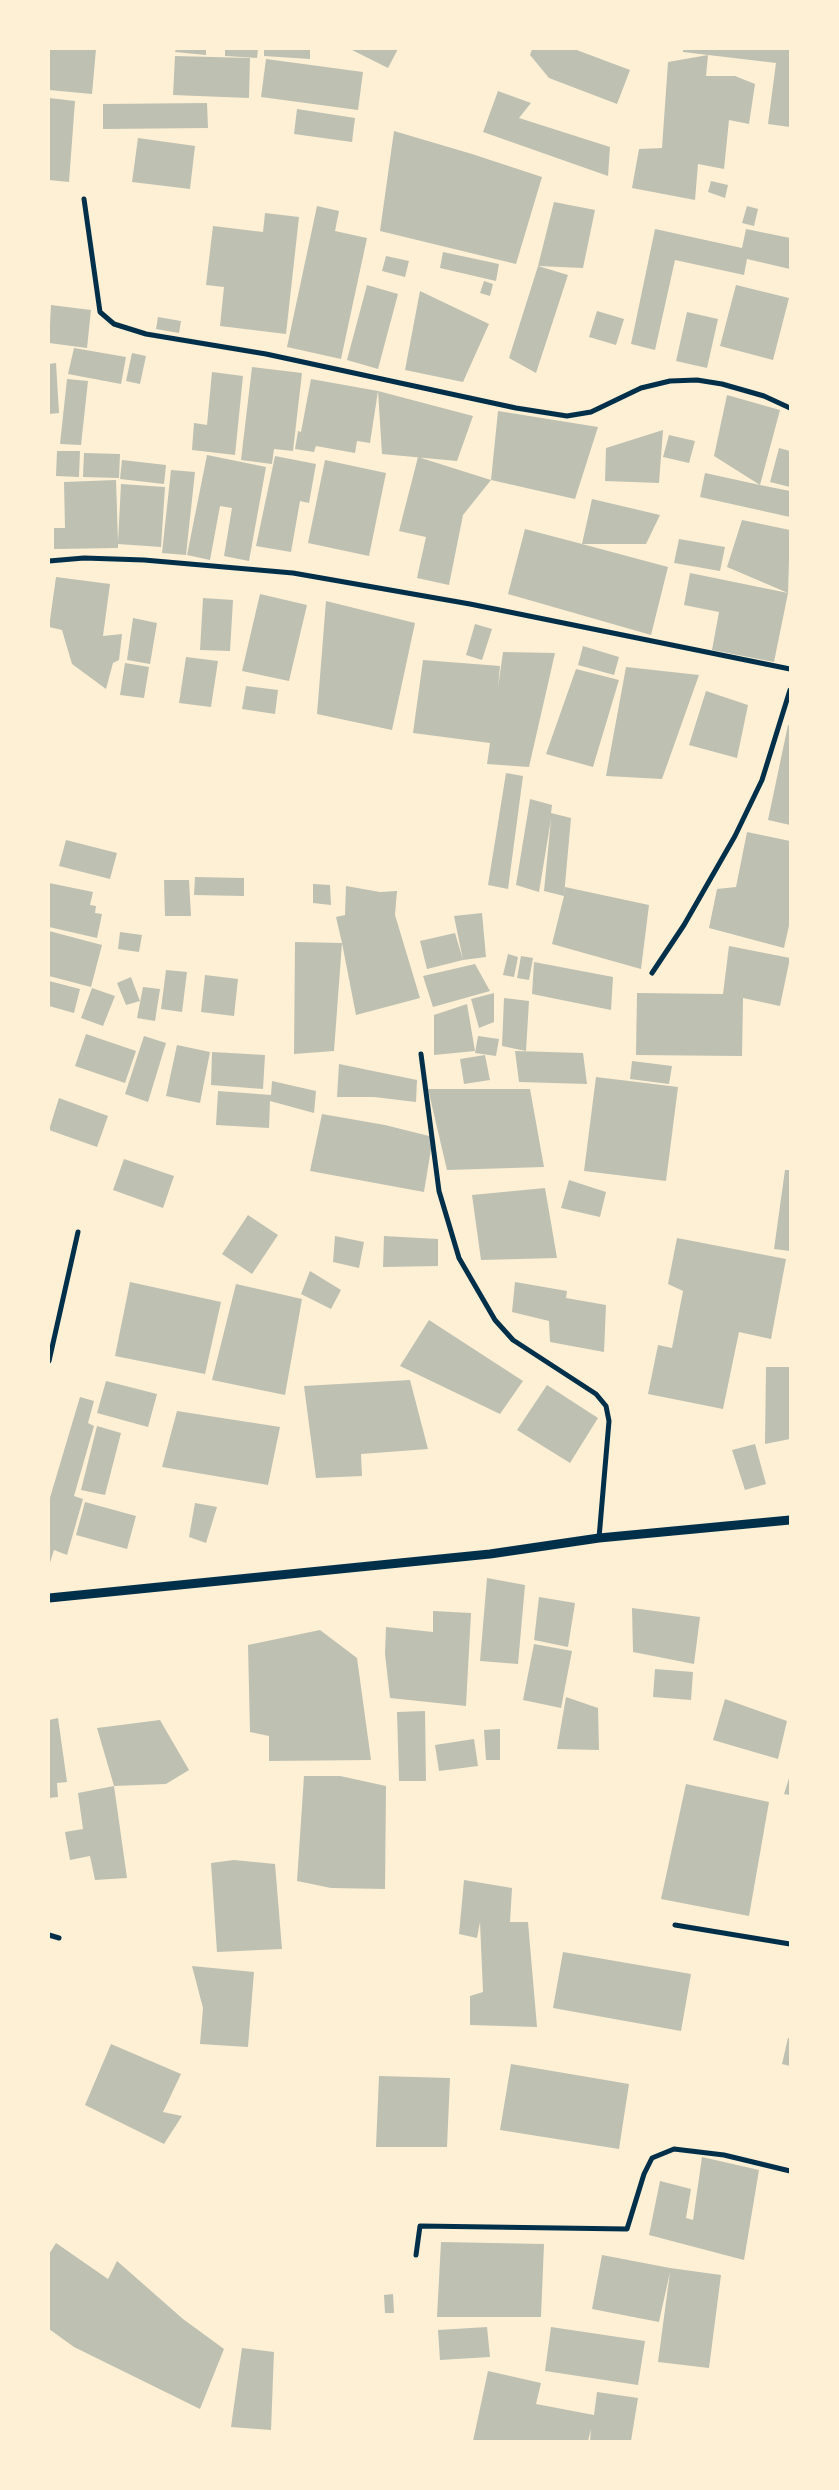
<!DOCTYPE html>
<style>
body{margin:0}
#map{position:relative;width:839px;height:2490px;overflow:hidden;background:#fdf0d5;font-family:"Fira Sans",sans-serif}
canvas{display:block}
.frame{position:absolute;inset:0;border:50px solid #fdf0d5;pointer-events:none}
</style>
<div id="map">
<canvas width="839" height="2490"></canvas>
<div class="frame"></div>
</div>
<script>
const c = document.querySelector('canvas').getContext('2d');
c.lineJoin = 'round';
function fillPath(path, color) {
  c.fillStyle = color;
  c.fill(path, 'evenodd');
}
function toPath(rows) {
  const path = new Path2D();
  for (const r of rows) {
    path.moveTo(r[0], r[1]);
    for (let i = 2; i < r.length; i += 2) path.lineTo(r[i], r[i + 1]);
  }
  return path;
}
function trace(path, color, width, dash) {
  c.strokeStyle = color;
  c.lineWidth = width;
  c.lineCap = dash ? 'butt' : 'round';
  c.setLineDash(dash || []);
  c.stroke(path);
}
fillPath(toPath([
 [49,49,96,49,92,94,49,90],
 [176,49,206,49,206,55,175,52],
 [225,49,258,49,257,58,225,56],
 [264,49,310,49,310,59,264,56],
 [350,49,398,49,388,68],
 [532,49,574,49,630,70,617,104,549,78,530,55],
 [683,49,790,49,790,127,768,124,776,63,683,52],
 [708,55,706,76,735,76,755,84,749,124,729,120,724,169,698,164,695,200,632,188,639,149,662,148,668,62],
 [175,56,250,58,249,98,173,95],
 [266,59,363,72,358,110,261,97],
 [498,91,531,103,519,118,610,147,608,176,483,132],
 [49,98,75,101,69,182,49,180],
 [207,103,208,128,103,129,103,104],
 [297,109,355,118,352,142,294,134],
 [394,131,472,154,542,177,516,264,380,231],
 [138,138,195,146,190,189,132,182],
 [711,181,728,185,725,198,708,192],
 [554,202,595,210,583,268,538,266],
 [317,206,339,211,335,231,367,238,341,359,287,347],
 [747,206,758,209,754,226,742,223],
 [265,213,299,217,286,334,220,326,224,287,206,285,213,226,263,232],
 [655,229,742,248,746,229,790,238,790,269,747,259,744,275,675,260,655,350,631,344],
 [443,252,499,264,496,281,440,268],
 [386,256,409,261,405,277,382,271],
 [538,266,568,275,536,373,509,358],
 [484,281,493,284,490,296,480,293],
 [367,285,398,294,378,369,347,360],
 [736,285,789,298,773,360,720,346],
 [420,291,489,324,463,382,405,370],
 [51,305,91,310,87,348,49,343],
 [597,311,624,319,616,345,589,337],
 [687,312,718,319,707,368,676,361],
 [158,317,181,321,179,333,156,329],
 [74,348,126,357,121,384,68,374],
 [132,353,146,356,140,384,126,381],
 [56,363,59,413,49,414,49,364],
 [252,367,302,373,293,451,274,449,272,464,241,460],
 [212,372,243,376,235,455,192,450,194,423,207,425],
 [67,379,88,381,81,445,60,444],
 [311,379,378,391,473,416,457,461,382,454,378,391,370,443,357,441,355,453,316,446,314,452,295,449,298,431,301,432],
 [727,395,780,410,760,485,790,491,790,517,700,497,705,473,760,485,714,456],
 [498,411,598,427,575,499,491,480],
 [663,430,659,483,605,481,606,448],
 [669,435,695,441,689,463,663,457],
 [779,448,790,451,790,487,770,482],
 [57,451,80,451,79,477,56,476],
 [84,453,120,454,119,478,83,477],
 [207,455,266,467,249,561,224,556,232,508,220,506,210,560,187,555],
 [275,456,316,464,309,503,300,501,291,552,256,546],
 [418,457,491,480,463,515,449,585,417,578,426,537,399,531],
 [122,460,166,465,164,484,120,479],
 [325,460,386,473,369,556,308,543],
 [171,470,195,472,186,555,162,553],
 [116,480,118,542,121,484,165,487,161,547,118,544,118,548,54,549,54,528,65,528,64,482],
 [592,499,660,515,646,544,582,544,668,567,651,635,508,594,525,529,582,544],
 [742,520,790,530,788,593,727,567],
 [679,539,725,547,720,571,674,563],
 [690,573,788,593,774,662,712,650,719,612,684,605],
 [56,577,110,584,103,636,122,634,119,660,113,663,106,689,72,664,62,630,49,627],
 [260,594,307,605,289,681,242,671],
 [203,598,233,600,230,651,200,650],
 [326,601,415,623,392,730,317,714],
 [133,618,157,623,150,664,127,660],
 [475,624,492,629,482,660,466,655],
 [583,646,619,657,614,675,578,665],
 [503,652,555,653,529,767,487,764,490,743,413,733,423,660,500,666,498,688],
 [186,657,218,661,211,707,179,703],
 [125,663,149,667,144,698,120,695],
 [626,667,699,675,662,779,606,776],
 [576,669,619,680,593,767,546,754],
 [246,686,278,690,275,714,242,709],
 [706,691,748,705,737,758,689,745],
 [788,725,790,726,790,825,768,820],
 [506,773,523,776,508,889,488,885],
 [530,799,552,805,551,813,571,818,564,896,565,887,649,905,641,969,552,944,564,896,544,891,551,819,539,892,516,885],
 [747,832,790,841,790,921,784,948,709,928,717,889,736,887],
 [66,840,117,853,110,879,59,866],
 [195,877,244,878,244,896,194,895],
 [164,880,189,880,191,916,165,916],
 [49,883,93,892,90,905,96,906,95,913,102,914,97,938,49,927],
 [313,884,330,885,331,905,313,903],
 [346,886,380,892,397,891,395,915,420,998,356,1015,342,943,334,1051,294,1054,295,942,342,943,336,917,345,915],
 [482,913,486,957,463,960,454,916],
 [49,931,102,945,91,987,49,976],
 [120,932,142,935,139,952,118,949],
 [455,933,463,960,427,969,420,941],
 [729,946,790,958,780,1006,743,998,742,1056,636,1055,637,993,723,994],
 [508,954,518,957,514,977,503,975],
 [521,956,533,958,529,980,517,978],
 [534,962,613,977,611,1010,532,994],
 [475,964,490,991,433,1007,423,976],
 [166,970,187,972,182,1012,161,1009],
 [205,975,238,979,234,1016,201,1012],
 [131,977,140,1001,126,1005,117,983],
 [49,981,80,989,74,1013,49,1006],
 [143,987,160,989,155,1021,137,1018],
 [92,988,115,996,103,1026,81,1018],
 [494,993,494,1022,479,1028,471,999],
 [504,998,529,1001,526,1051,502,1046],
 [467,1004,475,1051,434,1055,434,1015],
 [86,1034,136,1051,125,1083,75,1066],
 [144,1036,166,1043,148,1102,125,1094],
 [478,1036,499,1039,496,1056,475,1053],
 [177,1045,210,1052,200,1103,166,1096],
 [515,1051,583,1053,587,1084,519,1082],
 [212,1052,265,1055,263,1089,211,1085],
 [485,1055,490,1080,464,1084,460,1059],
 [632,1061,672,1066,669,1084,630,1079],
 [339,1064,417,1080,416,1102,374,1097,337,1097],
 [596,1077,678,1087,666,1181,584,1171],
 [272,1081,316,1091,314,1113,270,1101,269,1128,216,1125,218,1091,271,1095],
 [428,1089,530,1089,544,1167,447,1170],
 [59,1098,108,1116,97,1147,49,1130],
 [322,1114,385,1125,433,1137,424,1192,310,1171],
 [124,1159,174,1176,163,1208,113,1190],
 [785,1170,790,1170,790,1251,774,1249],
 [569,1180,606,1192,600,1217,561,1208],
 [545,1188,557,1258,481,1260,472,1195],
 [248,1215,278,1235,252,1274,222,1254],
 [335,1236,364,1242,359,1268,333,1262],
 [384,1236,438,1239,438,1266,383,1267],
 [677,1238,786,1259,771,1339,739,1332,723,1409,648,1394,658,1345,672,1348,683,1291,668,1284],
 [310,1271,341,1290,331,1309,301,1294],
 [130,1282,221,1302,205,1374,115,1356],
 [515,1282,567,1291,566,1298,606,1305,604,1352,550,1342,549,1321,512,1312],
 [236,1284,302,1299,285,1395,212,1380],
 [429,1320,523,1381,500,1414,400,1366],
 [766,1367,790,1367,790,1439,765,1444],
 [410,1380,428,1449,361,1454,362,1476,316,1478,304,1386],
 [106,1381,157,1394,148,1427,97,1413],
 [547,1385,598,1418,570,1463,517,1430],
 [80,1397,94,1401,88,1423,94,1426,74,1496,83,1499,67,1555,54,1550,49,1566,49,1501],
 [177,1411,280,1427,268,1485,162,1467],
 [97,1426,121,1433,105,1495,81,1490],
 [755,1444,766,1484,745,1490,732,1450],
 [85,1502,136,1516,127,1549,76,1535],
 [195,1503,217,1507,206,1543,189,1537],
 [487,1578,525,1585,518,1664,480,1661],
 [539,1597,575,1603,568,1647,534,1640],
 [632,1608,700,1617,694,1664,633,1652],
 [433,1611,471,1613,466,1706,390,1698,385,1654,386,1627,433,1632],
 [320,1630,357,1658,371,1760,269,1761,269,1736,250,1732,248,1645],
 [534,1644,572,1651,561,1708,523,1700],
 [655,1669,693,1672,691,1700,653,1697],
 [566,1697,598,1708,599,1750,557,1749],
 [725,1699,787,1721,778,1759,713,1740],
 [425,1711,426,1781,399,1781,397,1712],
 [58,1718,67,1782,57,1783,58,1797,49,1798,49,1720],
 [160,1720,189,1770,166,1784,114,1786,97,1728],
 [500,1729,500,1760,486,1760,484,1730],
 [474,1739,478,1766,439,1771,435,1745],
 [790,1775,790,1795,784,1794],
 [304,1776,340,1776,386,1786,385,1889,331,1888,297,1881],
 [686,1784,769,1802,749,1916,661,1899],
 [114,1786,127,1878,95,1880,90,1856,70,1860,65,1832,83,1829,78,1793],
 [234,1860,275,1864,282,1949,217,1952,211,1863],
 [464,1880,512,1888,510,1922,528,1922,537,2027,470,2025,470,1996,483,1992,480,1922,477,1938,459,1934],
 [563,1952,691,1974,681,2031,553,2008],
 [192,1966,254,1972,248,2047,200,2044,203,2008],
 [788,2038,790,2039,790,2066,782,2064],
 [111,2044,181,2074,163,2112,182,2116,164,2144,85,2105],
 [511,2064,629,2084,619,2149,500,2130],
 [379,2076,450,2078,447,2147,376,2147],
 [702,2157,759,2170,744,2260,649,2235,660,2181,691,2189,686,2218,693,2220],
 [441,2242,544,2244,541,2317,437,2317],
 [56,2243,108,2279,117,2261,183,2319,224,2349,200,2409,74,2347,49,2329,49,2254],
 [602,2255,670,2268,721,2275,709,2368,658,2362,670,2272,659,2322,592,2309],
 [393,2294,394,2313,385,2313,384,2295],
 [487,2327,490,2357,440,2360,438,2330],
 [551,2327,645,2341,638,2385,545,2371],
 [242,2348,274,2352,271,2430,231,2427],
 [488,2371,541,2383,536,2404,594,2415,597,2392,638,2398,631,2441,590,2441,591,2429,588,2441,473,2441]
]), '#bec0b2');
trace(toPath([
 [84,199,100,312,114,324,146,334,266,354,516,408,567,416,591,412,641,388,670,381,697,380,722,384,764,396,790,408],
 [49,561,84,558,144,560,293,573,470,604,790,669],
 [652,973,684,925,735,836,762,780,790,690],
 [421,1054,439,1191,459,1258,495,1320,513,1340,596,1394,606,1406,609,1421,599,1538],
 [49,1361,78,1232],
 [675,1925,790,1944],
 [49,1935,59,1938],
 [416,2255,420,2226,627,2229,644,2174,652,2158,674,2149,724,2155,790,2171]
]), '#003049', 5);
trace(toPath([
 [49,1598,490,1554,599,1538,790,1520]
]), '#003049', 9);
</script>
